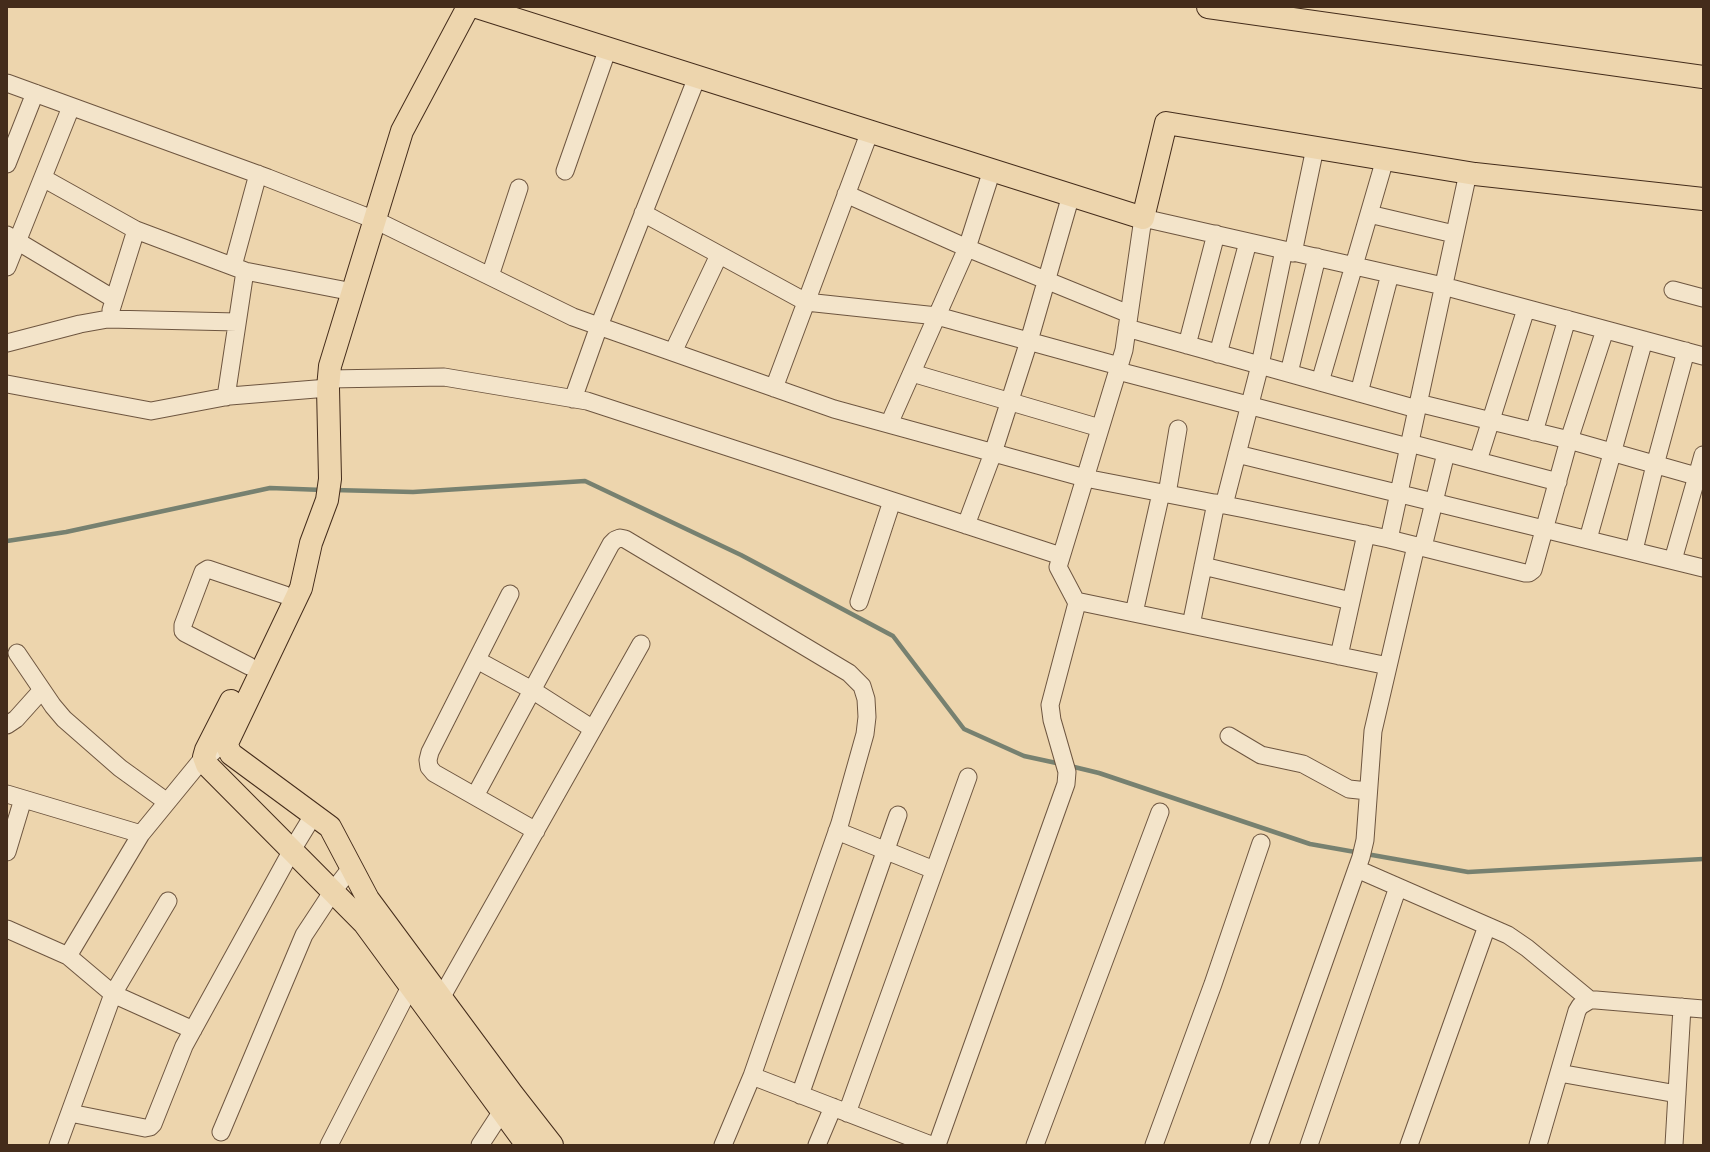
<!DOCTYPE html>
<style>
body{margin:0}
#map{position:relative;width:1710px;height:1152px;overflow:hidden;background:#edd5ad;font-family:Alegreya,serif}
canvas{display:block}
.frame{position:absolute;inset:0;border:8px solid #442c1b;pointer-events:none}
</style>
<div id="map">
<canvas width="1710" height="1152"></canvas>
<div class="frame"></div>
</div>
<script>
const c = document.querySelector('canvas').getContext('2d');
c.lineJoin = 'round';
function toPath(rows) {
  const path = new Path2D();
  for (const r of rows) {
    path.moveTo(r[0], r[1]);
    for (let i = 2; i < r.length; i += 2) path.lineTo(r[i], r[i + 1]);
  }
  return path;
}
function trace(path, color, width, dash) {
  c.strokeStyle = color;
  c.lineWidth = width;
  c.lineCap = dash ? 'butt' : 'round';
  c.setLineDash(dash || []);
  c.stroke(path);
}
trace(toPath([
 [334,490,413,492,585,481,741,555,893,636,964,729,1024,756,1061,764],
 [7,541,66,532,270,488,323,490],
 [1070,766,1099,773,1310,844,1468,872,1703,859]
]), '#778170', 4.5);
const minor = toPath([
 [7,83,268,178,375,220,573,317,834,409,1085,478,1245,509,1389,539,1468,173],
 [7,164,35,93],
 [565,171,608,48],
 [43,178,136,230,245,271,353,292],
 [846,194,967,248,1129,314],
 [643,213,806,302,937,316,1119,366],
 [1369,214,1454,234],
 [7,235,114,299],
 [1293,253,1315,148],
 [233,266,258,174],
 [7,267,71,107],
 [490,276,519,188],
 [1673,290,1703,298],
 [111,310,136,230],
 [1127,328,1417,409],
 [7,343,80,324,108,319,237,322],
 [1187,345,1216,234],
 [673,352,719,255],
 [1218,354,1248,242],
 [1118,371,1408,447],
 [912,373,1100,428],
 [1289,373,1317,257],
 [329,379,444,377,587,401,1061,556],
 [1320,382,1385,159],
 [7,384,151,411,230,396,328,388],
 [774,388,870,131],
 [1359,393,1390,274],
 [226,397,245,271],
 [573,399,599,326,697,77],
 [1418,403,1569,440,1703,478],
 [889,424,967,248,992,170],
 [1534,432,1567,319],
 [1409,443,1558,482],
 [1237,454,1703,568],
 [1478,461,1526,309],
 [1167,494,1178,429],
 [1224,505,1260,365,1284,250],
 [966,525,993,453,1029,341,1071,195],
 [1389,539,1525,573,1529,573,1533,570,1569,440,1605,330],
 [1588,539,1644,340],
 [1423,547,1446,453],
 [1634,550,1655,465,1686,351],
 [1673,560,1703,455],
 [1203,566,1351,601],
 [510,594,430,752,428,760,429,767,434,773,536,831],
 [1076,601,1388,666],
 [859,602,892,501],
 [1134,613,1161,493],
 [1191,625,1216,503],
 [17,653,53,706,64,719,120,768,167,802],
 [1339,656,1366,534],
 [477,660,532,690,593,729],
 [249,666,185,633,183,631,183,625,203,572,208,569,285,595],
 [7,725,16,719,42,690],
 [1229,736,1261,755,1303,764,1349,789,1368,791],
 [7,794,141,834,204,757,213,752],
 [475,796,611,544,615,540,620,538,625,539,849,673,862,686,866,699,867,717,865,734,840,823,752,1076],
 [837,831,934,870],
 [7,852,23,799],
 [1357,869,1508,935,1527,948,1590,1000],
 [168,901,113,994,193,1030],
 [7,929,68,956],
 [441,998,641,644],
 [1559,1073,1677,1094],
 [800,1095,898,815],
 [70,1113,145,1128,150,1127,153,1124,184,1046,292,850,314,814],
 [847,1113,968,777],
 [221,1132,304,935,333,891,351,868],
 [58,1145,113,994,68,956,141,834],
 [329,1145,410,987,417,979],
 [480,1145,508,1102],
 [723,1145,752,1076,931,1145],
 [817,1145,833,1107],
 [937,1145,1066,784,1067,772,1052,720,1050,705,1077,603,1058,567,1124,350,1143,218,1443,286,1703,356],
 [1035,1145,1160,812],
 [1154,1145,1213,984,1261,843],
 [1259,1145,1361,857,1365,840,1373,731,1416,546],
 [1309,1145,1398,887],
 [1409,1145,1487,926],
 [1538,1145,1577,1011,1580,1006,1590,1000,1596,1000,1703,1009],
 [1674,1145,1682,1007]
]);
const major = toPath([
 [468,7,402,131,330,366,328,388,330,479,327,500,311,543,301,588,228,741,227,746,231,754,330,827,368,899,513,1095,552,1145],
 [477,7,1143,218,1166,123,1475,174,1703,199],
 [1208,7,1703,77],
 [231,701,206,750,204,757,207,765,364,923,527,1145]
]);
trace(minor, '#6e5640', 19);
trace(major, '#442c1b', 24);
trace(minor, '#f3e4ca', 17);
trace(major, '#edd5ad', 22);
</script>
